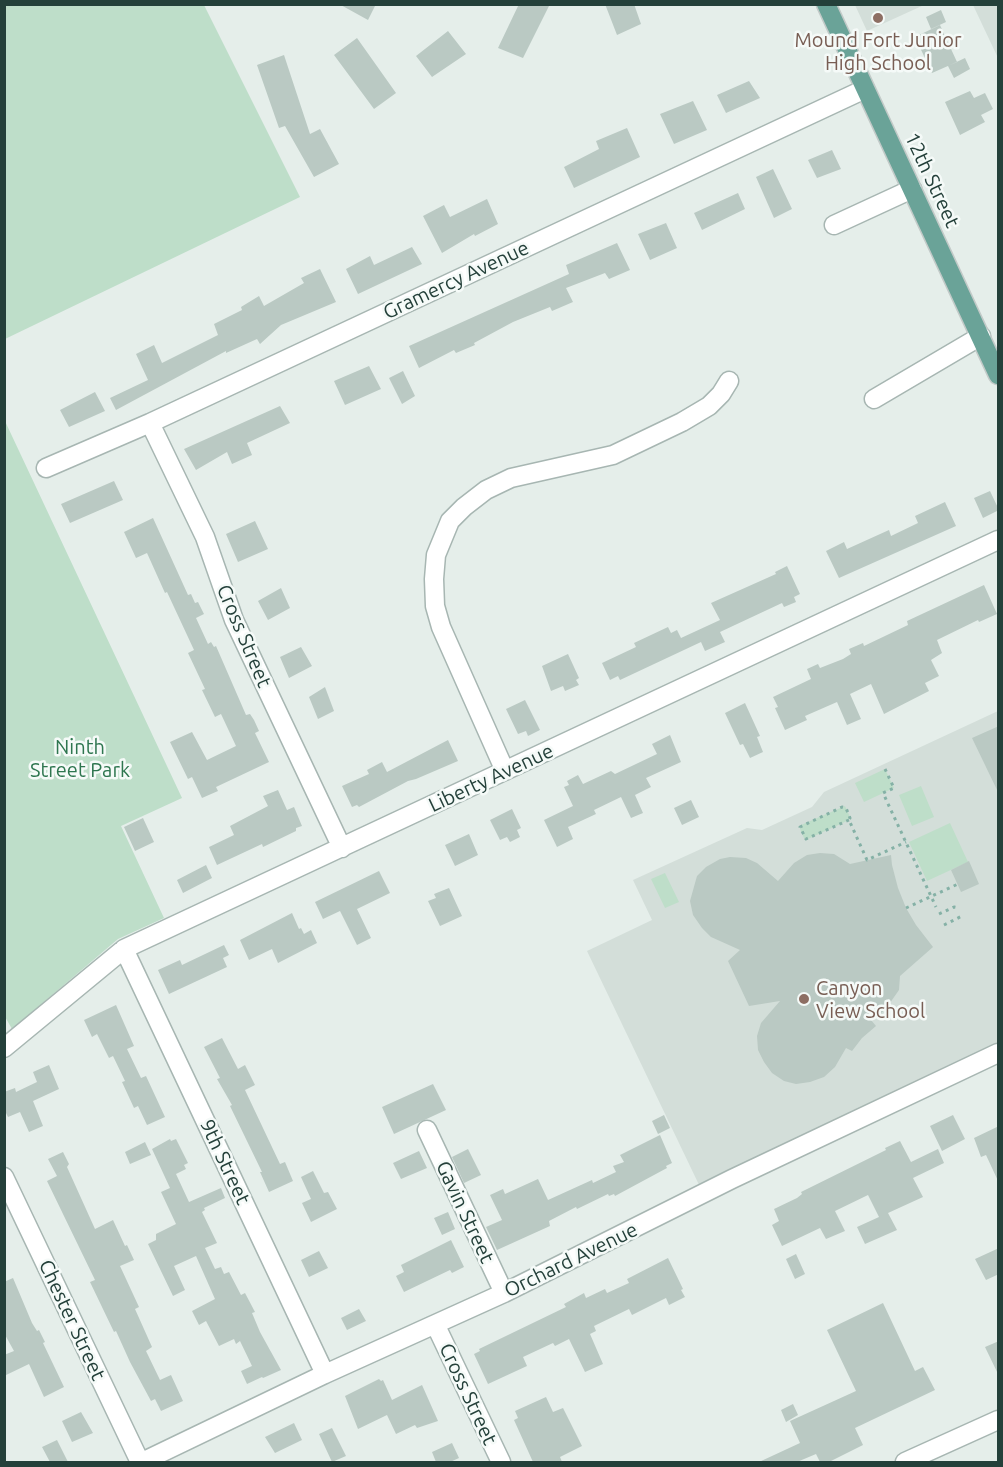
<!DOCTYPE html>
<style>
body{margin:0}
#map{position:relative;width:1003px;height:1467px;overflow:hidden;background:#e5eeea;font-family:Ubuntu,sans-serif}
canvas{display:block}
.frame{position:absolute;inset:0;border:6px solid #24403a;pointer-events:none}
</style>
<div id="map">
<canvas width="1003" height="1467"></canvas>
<div class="frame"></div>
</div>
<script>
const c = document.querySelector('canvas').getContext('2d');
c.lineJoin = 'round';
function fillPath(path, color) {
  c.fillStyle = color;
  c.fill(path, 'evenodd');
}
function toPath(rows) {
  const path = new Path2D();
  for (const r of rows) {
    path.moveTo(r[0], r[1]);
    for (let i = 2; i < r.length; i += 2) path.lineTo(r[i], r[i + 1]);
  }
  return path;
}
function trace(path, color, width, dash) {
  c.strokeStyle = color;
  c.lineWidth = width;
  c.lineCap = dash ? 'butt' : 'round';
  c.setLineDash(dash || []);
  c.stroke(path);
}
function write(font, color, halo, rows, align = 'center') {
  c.font = font + ' Ubuntu,sans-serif';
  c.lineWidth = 5;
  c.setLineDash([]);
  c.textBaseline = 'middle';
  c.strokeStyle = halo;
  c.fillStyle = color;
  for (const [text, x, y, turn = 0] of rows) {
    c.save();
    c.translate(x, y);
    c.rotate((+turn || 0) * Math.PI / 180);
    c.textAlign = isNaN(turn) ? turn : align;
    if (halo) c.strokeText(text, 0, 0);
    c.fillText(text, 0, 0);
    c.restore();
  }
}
fillPath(toPath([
 [855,5,924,5,867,31],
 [973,5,998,5,998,58],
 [998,711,998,1047,701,1189,587,951,652,920,633,880,747,828,762,830,812,807,824,792]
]), '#d3ded9');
fillPath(toPath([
 [5,4,204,5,300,197,5,339],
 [4,419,182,798,121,826,164,918,118,939,12,1029,4,1015],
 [885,769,894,788,864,802,855,783],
 [921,786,934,817,912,826,899,795],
 [845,806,850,817,849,820,808,839,804,838,800,829,801,825],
 [950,823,968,862,927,881,909,842],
 [665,873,679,902,665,908,651,879]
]), '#bedec9');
fillPath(toPath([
 [339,4,376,4,368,20],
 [519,4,550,4,523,58,498,48],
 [605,4,634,4,641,24,617,35],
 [941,10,946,22,931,29,926,17],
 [940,25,957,62,932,73,915,37],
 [448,31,466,54,432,77,416,56],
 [357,38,396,93,374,109,334,55],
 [284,55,310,134,320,129,339,164,314,177,285,126,279,128,257,65],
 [965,58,970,69,954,78,948,66],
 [749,81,760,98,726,113,717,95],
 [970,91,974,98,985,93,993,109,981,115,985,122,960,135,945,102],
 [693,101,707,130,674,144,660,114],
 [627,128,640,157,574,188,564,167,599,149,596,141],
 [832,150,841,169,817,178,808,160],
 [773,169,792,209,774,218,756,177],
 [738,193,745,209,702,230,694,213],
 [487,199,498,224,475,236,474,234,442,253,423,216,444,205,450,217],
 [666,223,677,248,650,260,638,234],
 [617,243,630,270,609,279,605,273,566,288,573,302,552,311,550,307,513,322,474,343,475,345,456,353,454,350,419,368,409,346,569,274,566,265],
 [412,247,422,264,358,294,346,269,370,256,374,265],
 [320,269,336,302,281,325,260,344,257,339,226,353,226,351,116,410,110,398,148,380,136,354,154,345,162,363,218,335,214,324,242,310,241,307,259,296,264,306,304,283,301,278],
 [369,366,381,389,345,405,334,381],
 [403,371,415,396,402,404,389,378],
 [95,392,105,411,69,427,60,410],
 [280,406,290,423,247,443,252,455,232,464,227,452,196,470,184,449],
 [114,481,123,500,70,523,61,504],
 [990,491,999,510,983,518,974,498],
 [945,502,956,526,839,578,826,551,844,542,847,549,889,530,891,536,918,523,915,516],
 [153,518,188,595,191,594,195,603,198,602,204,614,196,618,208,644,211,642,214,647,216,646,246,715,250,714,254,720,259,731,255,733,269,762,216,787,218,791,202,798,192,777,188,779,170,742,192,732,207,760,236,746,221,714,215,717,202,690,205,689,188,653,194,650,167,592,165,593,147,553,136,558,124,532],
 [255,521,268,549,238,562,226,534],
 [787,566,800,594,794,597,796,602,784,607,782,603,720,632,725,642,705,651,701,642,620,680,618,676,610,680,602,663,636,647,634,643,668,627,671,633,677,630,681,638,720,620,711,603,776,574,775,572],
 [984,585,997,614,979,622,978,620,937,640,942,653,931,660,939,676,925,683,929,691,884,714,871,684,850,694,861,719,847,725,837,702,805,716,807,720,785,730,775,708,778,707,773,697,811,679,807,669,818,664,820,668,843,659,851,654,849,649,863,643,864,646,908,625,907,621],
 [281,588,290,608,268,620,258,601],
 [301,647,312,666,289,678,280,657],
 [568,654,579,678,576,680,579,685,565,691,563,686,551,691,542,666],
 [325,687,334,711,318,719,309,697],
 [525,700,540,730,528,736,526,731,518,734,506,709],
 [745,703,760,736,757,737,763,752,750,758,743,744,740,745,725,713],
 [999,726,999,794,972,738],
 [670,735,681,762,646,778,651,787,635,795,643,813,631,818,621,797,594,810,596,814,568,827,573,839,557,847,544,820,573,806,564,787,569,785,567,781,578,775,583,784,611,771,615,774,657,754,652,744],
 [448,740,458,761,416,779,408,781,359,807,357,805,352,807,342,786,369,774,367,770,382,762,387,772],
 [278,790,287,810,294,807,302,826,296,828,296,831,263,847,262,844,217,865,209,847,234,835,230,826,268,806,263,796],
 [691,800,699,817,682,825,674,808],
 [512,809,521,828,517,830,520,837,510,842,507,837,500,840,490,820],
 [143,818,154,842,135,851,124,827],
 [469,834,478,855,455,866,445,845],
 [820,853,834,854,850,864,891,855,892,865,898,888,906,908,916,925,933,947,900,976,899,990,885,1010,871,1020,876,1026,862,1038,852,1051,846,1048,835,1067,824,1077,810,1082,796,1084,784,1081,772,1073,764,1062,758,1050,757,1036,761,1023,780,1001,749,1006,728,961,740,950,711,937,702,928,693,915,690,901,697,876,706,867,720,859,730,857,746,858,757,863,778,881,794,863,807,855],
 [969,861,979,884,961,892,951,870],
 [206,865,212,878,183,893,177,880],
 [379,871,390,893,357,909,371,938,357,945,340,911,323,919,315,902],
 [449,888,462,916,440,926,428,901,436,898,434,894],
 [292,913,299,929,301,928,304,934,311,930,317,943,278,963,272,949,249,960,240,940],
 [224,945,229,955,223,958,227,967,169,994,158,970,180,960,182,965],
 [116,1005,134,1046,127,1049,141,1078,146,1076,165,1117,147,1125,138,1106,134,1108,122,1082,125,1081,113,1056,109,1058,97,1034,92,1037,84,1020],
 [222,1038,238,1069,245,1065,255,1085,245,1090,280,1164,285,1162,293,1181,269,1192,260,1172,262,1172,230,1106,232,1105,217,1079,220,1078,204,1047],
 [49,1065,59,1089,33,1101,43,1126,29,1132,20,1112,8,1117,4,1109,4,1092,15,1088,16,1092,37,1082,33,1072],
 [433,1084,446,1110,394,1134,382,1107],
 [664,1115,670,1128,658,1134,652,1121],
 [953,1115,965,1139,942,1151,930,1126],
 [999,1126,999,1183,986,1155,981,1157,974,1138],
 [660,1135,672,1163,666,1166,667,1168,615,1196,614,1194,609,1196,608,1194,577,1209,576,1207,549,1221,550,1226,497,1250,486,1227,502,1220,490,1195,503,1189,505,1194,538,1179,548,1200,592,1180,593,1183,616,1172,613,1166,624,1162,620,1155],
 [170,1139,171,1141,176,1139,188,1163,184,1165,186,1169,176,1174,189,1202,221,1188,225,1198,204,1208,205,1210,202,1212,217,1243,205,1248,215,1269,221,1267,224,1274,229,1272,241,1295,245,1293,255,1312,252,1313,260,1332,281,1370,263,1378,262,1377,247,1384,241,1371,252,1366,240,1341,236,1344,234,1339,219,1346,206,1321,199,1325,192,1311,215,1299,196,1256,174,1266,185,1290,173,1296,148,1244,156,1240,156,1234,176,1224,161,1192,170,1188,152,1149],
 [900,1141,911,1162,938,1149,944,1163,913,1178,923,1197,888,1213,897,1230,865,1244,857,1227,879,1217,868,1195,835,1211,845,1231,826,1239,820,1228,782,1246,772,1225,779,1221,774,1209,797,1198,802,1194,801,1192,886,1150,885,1148],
 [145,1142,151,1155,130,1164,125,1152],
 [468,1149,481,1175,464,1183,452,1157],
 [419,1151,427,1168,401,1179,393,1163],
 [63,1152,69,1164,67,1167,95,1229,113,1220,125,1246,127,1245,134,1260,120,1266,139,1307,135,1309,152,1347,146,1351,160,1380,171,1375,183,1401,161,1411,155,1399,151,1401,130,1362,116,1331,114,1332,90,1282,95,1280,47,1181,57,1176,48,1159],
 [313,1171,324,1193,328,1192,337,1209,311,1222,302,1203,311,1199,301,1177],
 [448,1212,455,1229,442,1235,434,1218],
 [451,1240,464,1267,452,1273,450,1270,404,1292,396,1276,404,1272,401,1265],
 [999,1248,999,1274,986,1280,975,1259],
 [319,1251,328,1268,309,1277,301,1260],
 [796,1254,805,1274,795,1279,786,1259],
 [668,1258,683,1289,681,1290,685,1297,669,1305,666,1298,632,1315,629,1309,594,1326,596,1331,590,1334,603,1364,585,1372,569,1339,555,1346,553,1343,523,1357,527,1366,488,1384,474,1354,480,1351,479,1349,566,1307,564,1304,584,1293,586,1298,605,1289,607,1293,629,1283,627,1279],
 [13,1278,32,1323,37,1331,39,1330,45,1342,43,1343,64,1387,44,1397,29,1364,4,1376,4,1355,14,1351,4,1333,4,1282],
 [883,1303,915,1371,923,1367,935,1390,855,1428,863,1445,829,1462,820,1462,816,1454,797,1462,759,1462,800,1443,790,1421,856,1391,827,1330],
 [359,1309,366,1321,347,1330,341,1318],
 [999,1341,999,1376,985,1347],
 [379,1379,381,1381,383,1380,392,1400,422,1385,438,1421,417,1428,415,1425,396,1434,387,1415,358,1429,345,1396],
 [546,1397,553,1412,563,1408,582,1446,560,1457,562,1462,533,1462,514,1420,518,1418,515,1411],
 [793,1404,798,1415,786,1422,781,1410],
 [81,1412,93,1433,72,1442,62,1421],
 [294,1423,302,1440,275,1453,265,1437],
 [332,1428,346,1456,332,1462,319,1434],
 [57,1440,68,1462,50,1462,42,1447],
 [452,1443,459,1458,450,1462,436,1462,432,1452]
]), '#bac9c3');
const minor = toPath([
 [834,225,912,189],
 [874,399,981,336],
 [150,423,205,537,234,620,342,848],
 [46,468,150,423,865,89],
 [505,771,441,627,435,606,434,579,436,555,450,521,464,507,486,490,511,478,613,455,682,422,709,406,721,394,729,381],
 [124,949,325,1374],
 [4,1048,124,949,998,540],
 [427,1130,504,1293],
 [4,1177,140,1462],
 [436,1326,501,1462],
 [142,1462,325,1374,504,1293,732,1179,998,1053],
 [905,1462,998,1420]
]);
const major = toPath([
 [826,4,998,375]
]);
trace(minor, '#a7b6b2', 21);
trace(major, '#c2cac8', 21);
trace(toPath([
 [885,769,894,788,883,793,936,907],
 [849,820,806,839,800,827,842,807,846,808,850,818,849,820,867,860,906,842],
 [906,908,958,884],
 [939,914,954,907,959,908],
 [944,925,962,916]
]), '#85b1a6', 3, [3, 4.5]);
trace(minor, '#fff', 18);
trace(major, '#6aa398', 18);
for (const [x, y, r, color] of [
 [878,18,6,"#8d6e63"],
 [804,999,6,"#8d6e63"]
]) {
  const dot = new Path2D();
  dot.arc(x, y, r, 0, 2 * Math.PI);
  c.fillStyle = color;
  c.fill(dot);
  trace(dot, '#f5faf8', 2);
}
write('20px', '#785e54', '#f5faf8', [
 ["Mound Fort Junior",878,40],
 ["High School",878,63],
 ["Canyon",816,988,"left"],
 ["View School",816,1011,"left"]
]);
write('20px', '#24403a', '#f5faf8', [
 ["12th Street",932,180,65],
 ["Gramercy Avenue",456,280,-25],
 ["Cross Street",244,636,67],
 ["Liberty Avenue",491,778,-25],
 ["9th Street",225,1162,65],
 ["Gavin Street",465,1212,65],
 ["Orchard Avenue",571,1260,-26],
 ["Chester Street",72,1320,65],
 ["Cross Street",468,1394,65]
]);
write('20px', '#2e764f', '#f5faf8', [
 ["Ninth",80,747],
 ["Street Park",80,770]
]);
</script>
